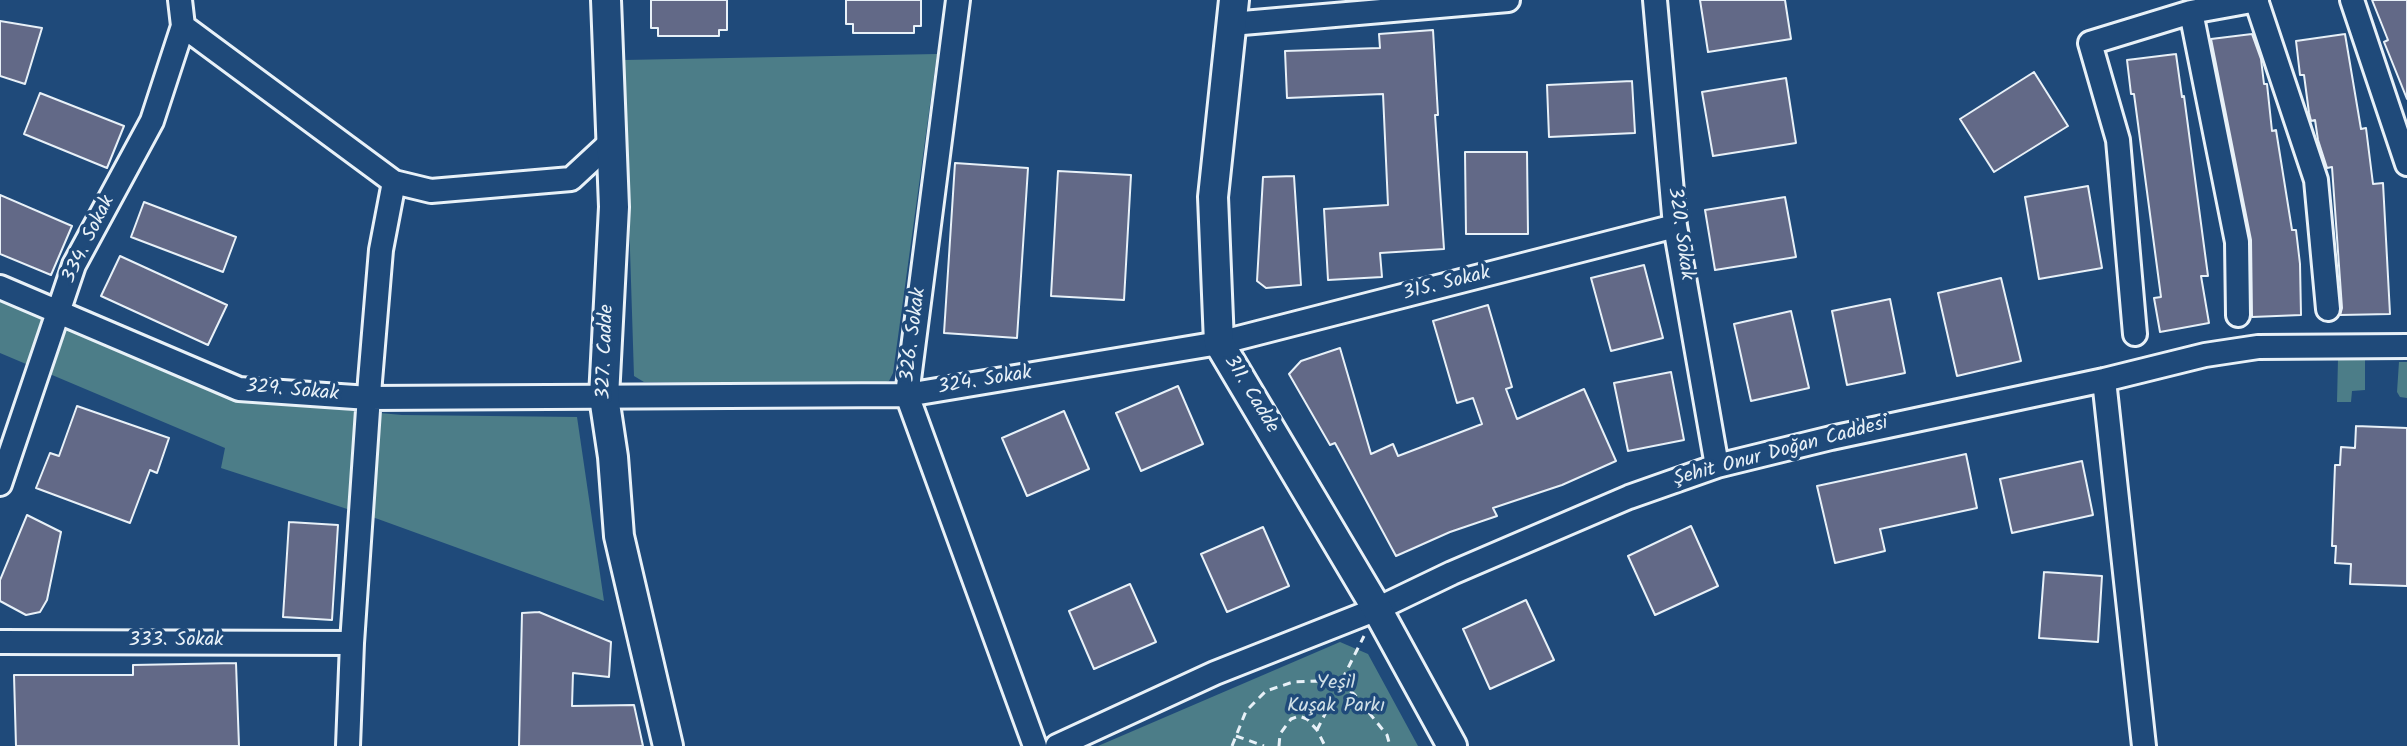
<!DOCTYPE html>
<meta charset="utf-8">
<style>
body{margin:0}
canvas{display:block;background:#1f4a7a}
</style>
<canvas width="2407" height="746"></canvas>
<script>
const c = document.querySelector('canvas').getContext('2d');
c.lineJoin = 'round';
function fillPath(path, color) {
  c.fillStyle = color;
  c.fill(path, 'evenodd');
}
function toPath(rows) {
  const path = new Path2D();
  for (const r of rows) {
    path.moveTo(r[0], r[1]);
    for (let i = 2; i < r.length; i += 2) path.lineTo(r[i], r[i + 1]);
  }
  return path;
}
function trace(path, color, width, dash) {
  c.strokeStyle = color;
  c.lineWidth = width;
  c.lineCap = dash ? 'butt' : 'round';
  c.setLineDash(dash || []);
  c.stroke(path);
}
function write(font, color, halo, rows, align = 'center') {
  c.font = font + ' Kalam,sans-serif';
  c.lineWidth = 7;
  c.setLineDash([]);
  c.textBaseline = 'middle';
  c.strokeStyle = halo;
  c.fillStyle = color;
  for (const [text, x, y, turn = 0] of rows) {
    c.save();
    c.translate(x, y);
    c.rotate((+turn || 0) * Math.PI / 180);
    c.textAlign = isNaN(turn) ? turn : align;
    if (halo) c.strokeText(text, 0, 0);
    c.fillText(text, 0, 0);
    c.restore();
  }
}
fillPath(toPath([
 [937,54,893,373,889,381,877,385,644,382,634,376,624,60],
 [0,299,134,357,247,401,402,415,577,417,604,601,378,519,221,468,225,448,0,353],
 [2338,359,2365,359,2365,390,2352,391,2351,402,2337,402],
 [2399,362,2407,362,2407,398,2400,397,2397,392],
 [1340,642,1368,654,1418,746,1098,746]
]), '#4c7d88');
const building = toPath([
 [651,0,727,0,727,30,719,30,719,36,658,36,658,28,651,28,651,0],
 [846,0,921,0,921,26,914,26,914,33,853,33,853,24,846,24,846,0],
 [1700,0,1785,0,1791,39,1708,52,1700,0],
 [2372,0,2407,0,2407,99,2384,42,2388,40,2372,0],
 [0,21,42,28,25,84,0,76,0,21],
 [1433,30,1438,115,1435,115,1444,249,1380,253,1382,277,1328,280,1324,209,1388,205,1383,94,1287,98,1285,51,1380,48,1379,34,1433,30],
 [2252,34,2261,59,2264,84,2267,84,2272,131,2276,130,2292,230,2296,230,2300,264,2301,315,2252,317,2251,240,2211,39,2252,34],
 [2345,34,2361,129,2366,128,2373,184,2383,183,2390,314,2340,315,2342,308,2332,167,2327,168,2318,140,2315,120,2311,121,2309,113,2304,75,2300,75,2296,41,2345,34],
 [2176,54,2182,97,2184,96,2208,276,2201,276,2209,323,2160,332,2154,298,2161,297,2134,94,2131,94,2127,60,2176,54],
 [2034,72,2068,126,1994,172,1960,119,2034,72],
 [1786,78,1796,143,1713,156,1702,92,1786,78],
 [1632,81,1635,133,1549,137,1547,85,1632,81],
 [40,93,124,126,107,168,24,134,40,93],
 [1465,152,1527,152,1528,234,1466,234,1465,152],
 [955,163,1028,168,1017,338,944,333,955,163],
 [1058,171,1131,175,1124,300,1051,296,1058,171],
 [1294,176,1301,285,1266,288,1257,281,1263,177,1294,176],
 [2088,186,2102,268,2039,279,2025,197,2088,186],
 [0,195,72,226,51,275,0,254,0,195],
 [1785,197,1796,257,1715,270,1705,210,1785,197],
 [144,202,236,237,223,272,131,237,144,202],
 [120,256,227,305,208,345,101,296,120,256],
 [1644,265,1663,338,1611,351,1591,278,1644,265],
 [2001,278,2021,361,1957,376,1938,293,2001,278],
 [1890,299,1905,373,1847,385,1832,311,1890,299],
 [1488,305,1512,387,1506,389,1517,419,1584,389,1616,461,1562,485,1493,508,1497,516,1450,532,1396,556,1335,443,1330,445,1289,374,1301,361,1340,348,1371,454,1393,444,1398,456,1482,424,1473,398,1457,403,1433,321,1488,305],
 [1791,311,1809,388,1751,401,1734,324,1791,311],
 [1671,372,1684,440,1628,451,1614,383,1671,372],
 [1178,386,1203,444,1141,471,1116,413,1178,386],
 [77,406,169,438,157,473,150,470,130,523,36,488,50,453,59,456,77,406],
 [1064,411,1089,469,1027,496,1002,438,1064,411],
 [2356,426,2407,428,2407,586,2350,584,2351,564,2335,563,2336,546,2332,546,2335,465,2340,465,2341,447,2355,448,2356,426],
 [1966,454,1977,508,1880,529,1885,551,1835,563,1817,486,1966,454],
 [2082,461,2093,515,2012,533,2000,479,2082,461],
 [27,515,61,532,47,600,40,612,26,615,0,601,0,580,27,515],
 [289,522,338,525,332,620,283,617,289,522],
 [1691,526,1718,586,1655,615,1628,556,1691,526],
 [1263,527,1289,586,1227,612,1201,554,1263,527],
 [2044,572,2102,576,2098,642,2039,638,2044,572],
 [1130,584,1156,642,1094,669,1069,611,1130,584],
 [1526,600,1554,660,1490,689,1463,629,1526,600],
 [539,612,611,642,609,677,573,673,572,706,634,705,643,746,519,746,522,613,539,612],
 [236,663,239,746,16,746,14,675,133,675,133,665,236,663]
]);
fillPath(building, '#626987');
trace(building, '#e8f1f8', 2);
const minor = toPath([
 [958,0,907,395,1035,746],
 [1655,0,1675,226,1717,466],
 [2256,0,2316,180,2328,309],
 [2352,0,2407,164],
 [2191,12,2237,242,2238,315],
 [1231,24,1508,0],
 [183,26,394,182,381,250,370,381,352,643,348,746],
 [394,182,431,191,571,179,612,141],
 [0,287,239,389,369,398,907,395,1219,343,1675,226],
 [2135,334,2118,140,2090,43,2191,12,2257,0],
 [2104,380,2144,746],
 [0,484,74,265,152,121,183,26,180,0],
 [0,642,352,643],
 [1057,746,1215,673,1377,609,1452,573,1629,497,1717,466,1831,438,2104,380,2205,355,2258,347,2407,346]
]);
const tertiary = toPath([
 [606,0,614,207,604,397,613,457,619,536,668,746],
 [1234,0,1213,197,1219,343,1377,609,1452,746]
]);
trace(minor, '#e8f1f8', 28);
trace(tertiary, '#e8f1f8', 34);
trace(toPath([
 [1317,730,1364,636],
 [1236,736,1264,746],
 [1232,746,1246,711,1266,691,1293,682,1316,681,1340,685,1354,694,1387,735,1390,746],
 [1279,746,1280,734,1291,719,1299,716,1307,719,1317,730,1325,746]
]), '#e8f1f8', 3, [8, 6]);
trace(minor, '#1f4a7a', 22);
trace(tertiary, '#1f4a7a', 28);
write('20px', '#e8f1f8', '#1f4a7a', [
 ["320. Sokak",1679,234,82],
 ["334. Sokak",90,240,-64],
 ["315. Sokak",1447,285,-14],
 ["326. Sokak",915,335,-83],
 ["327. Cadde",607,352,-88],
 ["324. Sokak",985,382,-9],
 ["329. Sokak",292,392,5],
 ["311. Cadde",1250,395,59],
 ["Şehit Onur Doğan Caddesi",1781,453,-15],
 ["333. Sokak",176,642]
]);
write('20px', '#d1e0e7', '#1f4a7a', [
 ["Yeşil",1336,685],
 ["Kuşak Parkı",1336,708]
]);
</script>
